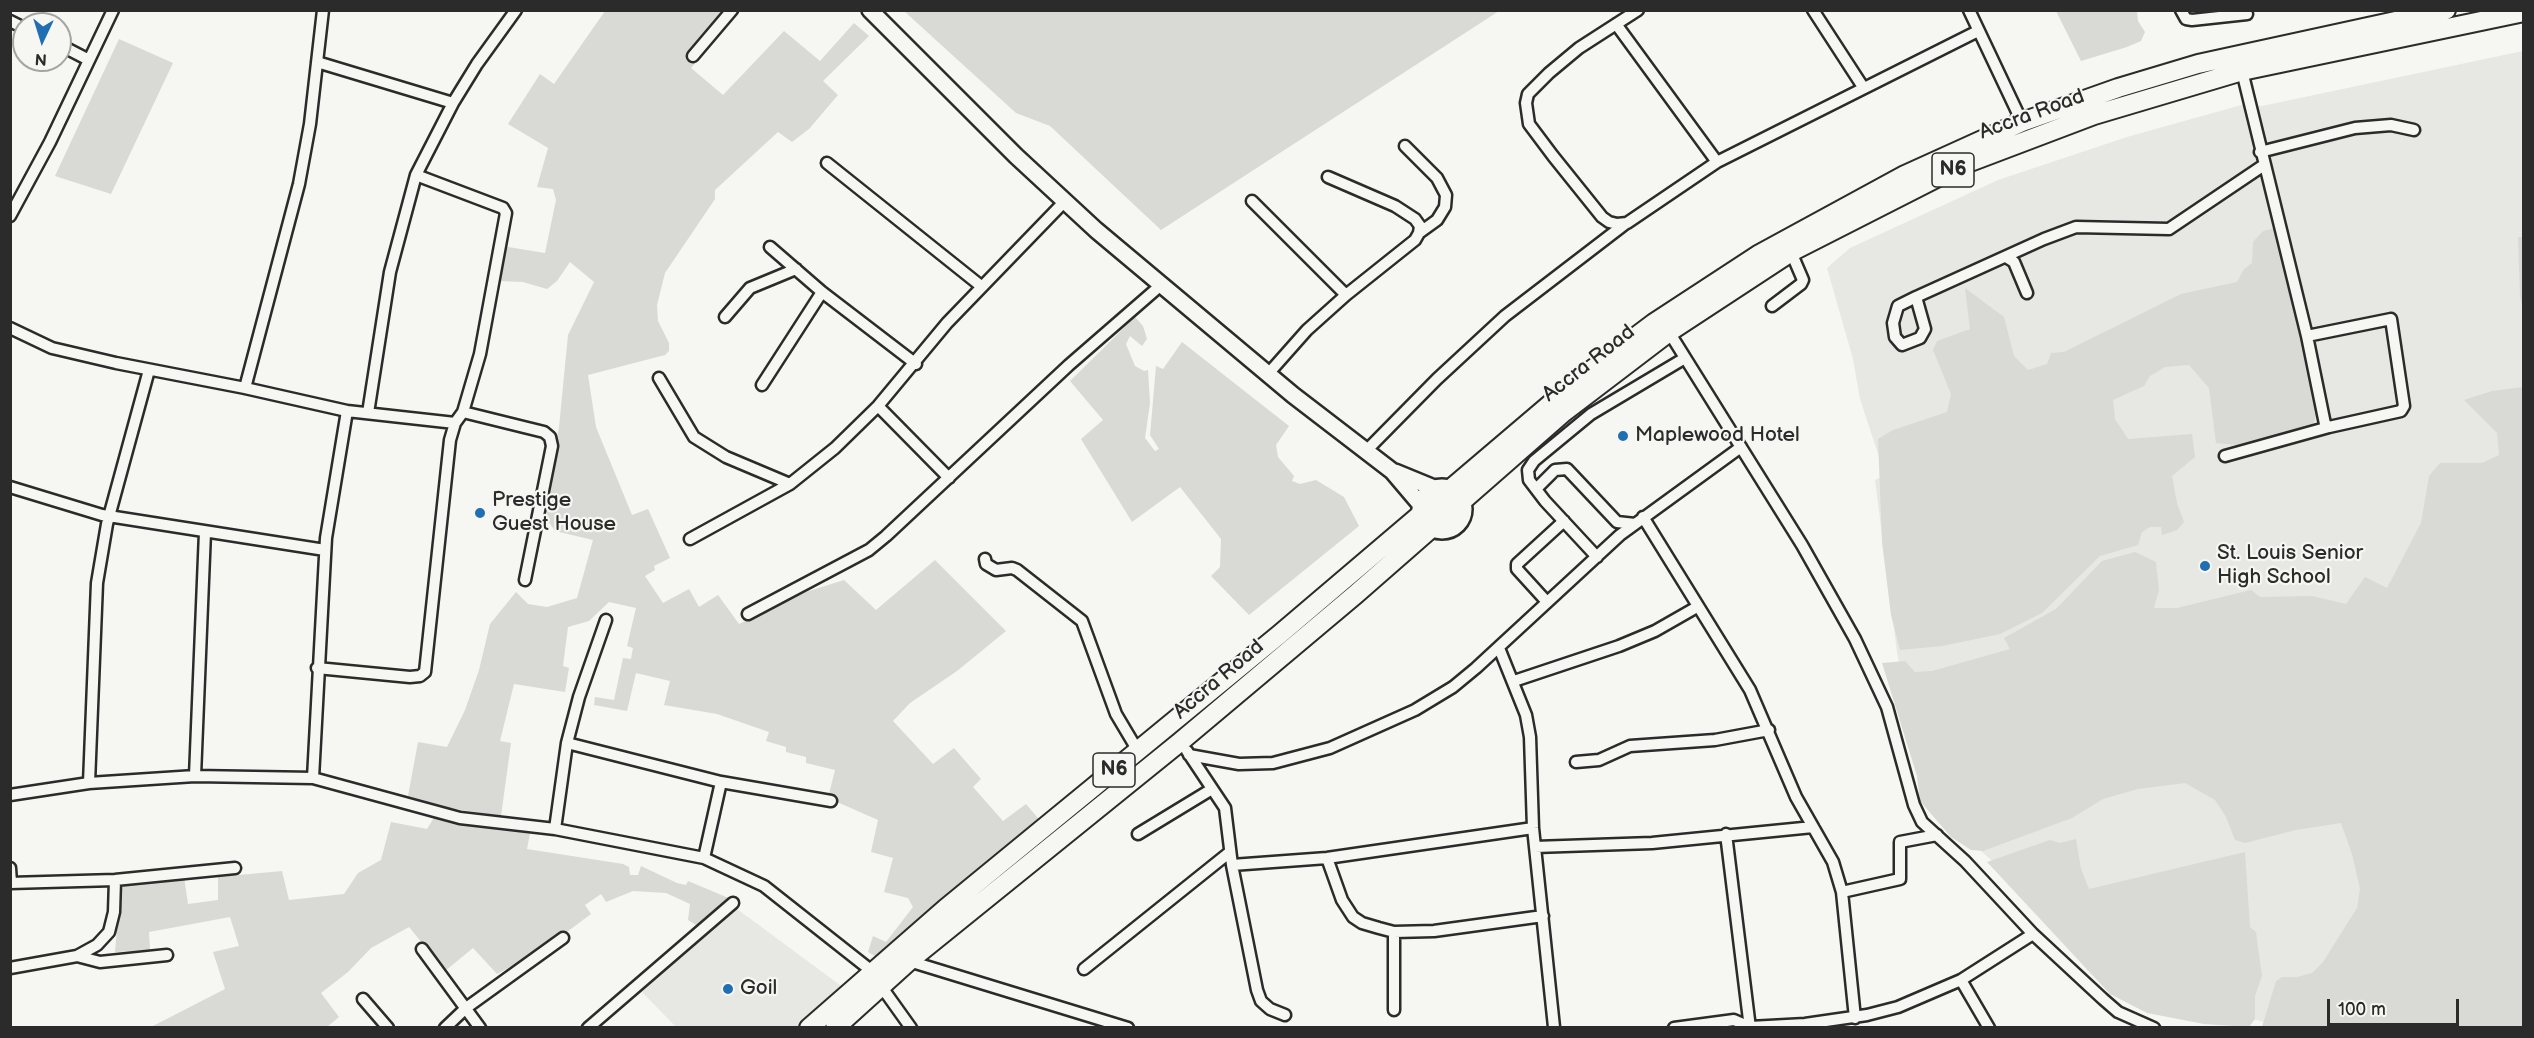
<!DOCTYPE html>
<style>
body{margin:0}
#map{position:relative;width:2534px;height:1038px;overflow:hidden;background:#f6f6f2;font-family:"Balsamiq Sans",sans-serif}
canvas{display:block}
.frame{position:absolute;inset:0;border:12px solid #2b2b2b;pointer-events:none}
.north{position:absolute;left:12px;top:12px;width:60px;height:60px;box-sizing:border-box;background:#f6f6f2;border:2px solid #a5a5a2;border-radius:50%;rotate:184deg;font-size:16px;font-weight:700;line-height:24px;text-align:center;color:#2b2b2b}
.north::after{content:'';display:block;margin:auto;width:21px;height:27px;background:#1f6fb2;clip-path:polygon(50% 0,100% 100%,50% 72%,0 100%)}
.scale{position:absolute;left:2327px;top:999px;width:132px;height:27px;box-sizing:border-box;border:3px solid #2b2b2b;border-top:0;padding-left:8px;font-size:18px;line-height:21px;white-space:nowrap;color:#2b2b2b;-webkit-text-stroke:4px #f6f6f2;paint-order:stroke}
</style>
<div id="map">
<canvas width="2534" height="1038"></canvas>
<div class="frame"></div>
<div class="north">N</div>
<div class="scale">100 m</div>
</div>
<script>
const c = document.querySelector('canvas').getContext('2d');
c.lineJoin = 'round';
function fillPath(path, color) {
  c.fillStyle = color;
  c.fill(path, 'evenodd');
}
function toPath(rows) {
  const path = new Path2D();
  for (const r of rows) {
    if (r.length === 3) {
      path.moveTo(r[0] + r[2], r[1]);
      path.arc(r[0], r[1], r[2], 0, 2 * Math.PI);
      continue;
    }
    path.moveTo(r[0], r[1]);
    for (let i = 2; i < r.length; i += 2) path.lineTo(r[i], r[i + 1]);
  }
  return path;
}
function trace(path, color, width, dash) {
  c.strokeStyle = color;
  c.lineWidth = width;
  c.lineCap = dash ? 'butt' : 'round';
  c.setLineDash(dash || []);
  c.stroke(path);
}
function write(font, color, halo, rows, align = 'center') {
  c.font = font + ' "Balsamiq Sans",sans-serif';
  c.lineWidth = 4.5;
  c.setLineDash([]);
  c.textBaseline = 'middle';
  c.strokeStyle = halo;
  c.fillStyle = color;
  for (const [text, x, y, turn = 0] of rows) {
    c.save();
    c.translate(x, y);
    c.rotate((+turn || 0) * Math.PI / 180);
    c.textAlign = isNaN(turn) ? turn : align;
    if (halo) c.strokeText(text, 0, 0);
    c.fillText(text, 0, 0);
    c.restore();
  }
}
fillPath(toPath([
 [2523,51,2523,1027,2279,1027,2261,1021,2135,992,1968,839,1921,773,1897,652,1875,480,1885,475,1860,399,1853,359,1827,268,1850,248,1998,180,2127,137,2245,104,2262,106],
 [733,906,848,991,805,1028,676,1027,642,992]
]), '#e7e7e3');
fillPath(toPath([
 [605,11,727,11,690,54,697,61,691,68,723,95,784,31,820,61,854,23,869,36,823,81,838,95,809,129,792,142,778,132,715,190,715,199,665,273,657,305,658,321,669,343,669,351,665,355,588,375,596,427,632,515,648,509,670,558,654,566,655,570,645,576,663,603,689,589,699,607,718,595,739,624,806,592,844,580,876,610,935,560,1006,631,957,671,910,703,893,721,933,764,954,748,981,779,973,787,1003,821,1026,804,1043,824,878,958,868,952,873,936,886,942,913,907,908,898,884,892,893,858,871,852,878,820,828,798,835,770,806,763,806,757,786,752,786,747,766,741,769,732,717,714,664,705,670,681,636,673,627,711,594,705,595,697,614,700,623,658,631,659,633,648,627,646,636,608,609,602,589,621,568,627,563,666,569,668,565,692,514,684,500,741,511,743,501,816,449,808,408,796,418,742,447,747,465,710,479,670,490,624,516,592,528,604,547,607,577,598,593,540,555,531,548,521,545,505,559,427,568,335,594,282,570,262,557,281,547,289,523,282,498,281,502,246,545,253,556,200,553,189,537,187,548,148,508,124,540,74,554,84],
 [904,11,1499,11,1161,230,1050,126,1016,113],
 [2056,11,2137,11,2138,21,2145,32,2141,41,2127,47,2081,61],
 [119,39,173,63,111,194,55,176],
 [2275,228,2319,409,2312,426,2248,446,2216,443,2209,388,2189,365,2165,367,2150,376,2144,386,2113,400,2115,419,2128,439,2192,434,2195,457,2172,476,2177,503,2184,522,2177,530,2162,535,2161,527,2150,527,2142,532,2138,545,2100,556,2042,613,2000,634,1942,646,1900,650,1891,615,1882,542,1878,439,1893,430,1947,412,1951,394,1933,350,1937,341,1970,329,1965,288,2004,317,2014,356,2028,370,2047,364,2051,353,2064,352,2181,294,2237,282,2244,269,2252,263,2253,242,2263,231],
 [2518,237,2523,237,2523,309,2520,296],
 [1135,317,1143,326,1147,339,1142,346,1130,336,1126,344,1135,366,1144,371,1148,370,1150,403,1145,438,1155,451,1159,449,1150,435,1156,366,1163,369,1182,342,1289,426,1276,445,1278,457,1294,476,1292,481,1300,484,1316,480,1344,497,1359,526,1249,615,1211,576,1220,567,1221,539,1180,487,1132,522,1081,439,1103,420,1070,381],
 [2523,387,2523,1027,2262,1027,2276,981,2282,977,2297,977,2312,973,2323,962,2357,908,2360,889,2352,854,2341,823,2296,830,2245,843,2235,840,2226,817,2215,800,2185,783,2138,789,2103,799,2072,818,1983,851,1971,850,1951,837,1920,801,1917,776,1882,663,1905,661,1915,672,1932,671,2010,649,2004,638,2056,609,2102,561,2135,552,2156,562,2159,590,2154,608,2177,608,2251,590,2260,597,2312,596,2346,604,2365,577,2387,588,2421,523,2429,476,2440,463,2482,463,2499,455,2497,433,2464,400,2492,391],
 [435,816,530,833,527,849,623,864,629,867,630,875,638,875,641,866,677,883,686,885,688,881,731,899,696,925,688,920,690,904,666,893,633,891,606,902,601,894,585,905,591,914,544,949,497,974,473,948,445,971,409,927,371,948,348,972,321,993,339,1017,327,1027,151,1027,225,989,213,952,239,946,230,917,149,932,150,950,115,952,121,884,184,877,188,904,218,900,218,877,282,871,289,900,344,894,358,873,381,860,391,822,427,829],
 [2076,839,2081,869,2089,889,2245,852,2250,927,2256,932,2262,976,2255,996,2255,1019,2249,1027,2204,1024,2147,1013,2110,994,1987,862,2050,840,2060,843]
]), '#d9d9d5');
const street = toPath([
 [1638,10,1579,48,1549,73,1528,94,1526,103,1529,124,1553,156,1602,217,1609,222,1617,224,1627,223,1717,162,1978,31],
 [1813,10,1863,87],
 [1969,10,2022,122],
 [2181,10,2186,19,2192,20,2247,14],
 [10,21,24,28],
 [1616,24,1717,162],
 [60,45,89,60],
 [693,56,732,10],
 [317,62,453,103],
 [2242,71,2307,336,2325,424,2329,427],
 [1405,146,1437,178,1446,195,1445,207,1437,220,1419,233],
 [2260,152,2355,128,2391,125,2414,130],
 [827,163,981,286],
 [1252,201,1346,295],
 [10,216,50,142,113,10],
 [770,247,822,292,916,364],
 [2006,257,2014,262,2027,293],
 [1916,297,1925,329,1920,338,1902,345,1895,337,1893,323,1898,306,1916,297,2044,239,2076,227,2169,229,2264,165],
 [1772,306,1801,284,1803,280,1791,252],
 [725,317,750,288,796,269],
 [10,328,52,348,116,363,245,388,347,411,455,423],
 [1669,332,1802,545,1855,639,1887,707,1914,805,1922,822,1965,861,2033,934,2103,999,2118,1012,2154,1028],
 [1268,374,1307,330,1346,295,1415,240,1419,233,1420,226,1415,219,1395,206,1328,177],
 [659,378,694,437,726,457,790,484],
 [762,385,822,292],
 [245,388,299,184,310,124,323,10],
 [878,406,949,478],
 [463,412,544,432,550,437,552,446,525,580],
 [368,413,390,272,416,175,453,103,477,64,516,10],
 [1366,451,1437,379,1505,316,1625,224],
 [2225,456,2329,427,2401,411,2404,406,2391,319,2307,336],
 [10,487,102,515,325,550],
 [1536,489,1555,470,1567,469,1617,522,1635,524],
 [1643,517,1750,690,1796,797,1833,862,1842,892,1855,1018],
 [690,539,790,484,835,448,878,406,947,323,1065,201],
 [1597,557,1545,501,1529,480,1528,470,1534,461,1591,414,1685,358],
 [985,559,986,564,996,570,1012,568,1017,570,1082,621,1116,714,1138,751],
 [1547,602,1517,569,1517,564,1564,521],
 [748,614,869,550,886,536,1069,365,1161,285],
 [1499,648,1526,715,1530,737,1533,828,1554,1027],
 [317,668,410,677,420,676,425,672,450,440,455,423,463,412,480,354,506,213,503,208,416,175],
 [1514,681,1619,646,1655,631,1697,607],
 [567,743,721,782,831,801],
 [1187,751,1225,808,1232,865,1257,990,1261,1001,1270,1009,1285,1015],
 [1189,755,1239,764,1273,763,1330,748,1415,710,1453,687,1476,668,1620,535,1741,447],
 [1576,762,1599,760,1630,746,1715,740,1769,730],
 [195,776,205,532],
 [313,778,326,538,347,411],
 [89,783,97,583,107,524,149,370],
 [10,795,89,783,195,776,313,778,460,818,555,829,704,858,764,886,873,972],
 [555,829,567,743,579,697,606,620],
 [1138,834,1212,789],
 [1726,834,1750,1028],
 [1535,847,1652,843,1813,827],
 [704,858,721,782],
 [1327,858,1342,900,1353,917,1362,923,1379,928,1394,932,1434,931,1543,916],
 [1232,865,1327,858,1533,828],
 [10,868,11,883],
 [10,883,115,880,235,868],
 [1842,892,1900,879,1900,842,1937,835],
 [422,949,480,1028],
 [77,956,100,962,167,955],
 [909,961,1128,1028],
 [10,968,77,956,97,945,109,932,114,912,115,880],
 [1084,969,1230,852],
 [1961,980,1989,1028],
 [881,986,911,1028],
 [363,999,388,1028],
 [1394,1010,1394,932],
 [445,1028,466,1008,563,938],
 [588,1028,733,903],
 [1674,1028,1734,1020,1750,1027,1805,1024,1867,1015,1898,1007,1961,980,2033,934]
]);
const secondary = toPath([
 [870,10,1016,156,1096,230,1293,395,1392,471,1420,504],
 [1395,472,1434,488],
 [1442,509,22]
]);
const highway = toPath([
 [809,1028,945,909,1280,634,1581,378,1654,323,1758,255,1905,175,2022,122,2118,88,2198,64,2446,10],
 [835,1028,909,961,1180,742,1356,594,1564,412,1669,332,1791,252,1962,165,2094,115,2242,71,2524,12]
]);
trace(street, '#2b2b2b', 15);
trace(secondary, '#2b2b2b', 20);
trace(highway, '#2b2b2b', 22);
trace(street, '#f6f6f2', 10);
trace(secondary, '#f6f6f2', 15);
trace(highway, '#f6f6f2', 18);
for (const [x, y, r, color] of [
 [1623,436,6,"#1f6fb2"],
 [480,513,6,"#1f6fb2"],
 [2205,566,6,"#1f6fb2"],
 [728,989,6,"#1f6fb2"]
]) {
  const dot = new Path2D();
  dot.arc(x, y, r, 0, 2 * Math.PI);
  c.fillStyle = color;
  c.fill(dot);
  trace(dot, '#f6f6f2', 2);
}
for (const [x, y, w] of [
 [1953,170,42],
 [1114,770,42]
]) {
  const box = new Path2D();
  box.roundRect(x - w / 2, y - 17, w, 34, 4.5);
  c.fillStyle = '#f6f6f2';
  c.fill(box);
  trace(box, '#2b2b2b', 1.5);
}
write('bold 20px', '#2b2b2b', null, [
 ["N6",1953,170],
 ["N6",1114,770]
]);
write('21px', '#2b2b2b', '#f6f6f2', [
 ["Accra Road",2032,115,-20],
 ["Accra Road",1589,364,-38],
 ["Accra Road",1219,680,-40]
]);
write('21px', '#2b2b2b', '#f6f6f2', [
 ["Maplewood Hotel",1635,436],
 ["Prestige",492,501],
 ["Guest House",492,525],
 ["St. Louis Senior",2217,554],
 ["High School",2217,578],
 ["Goil",740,989]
], 'left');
</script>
